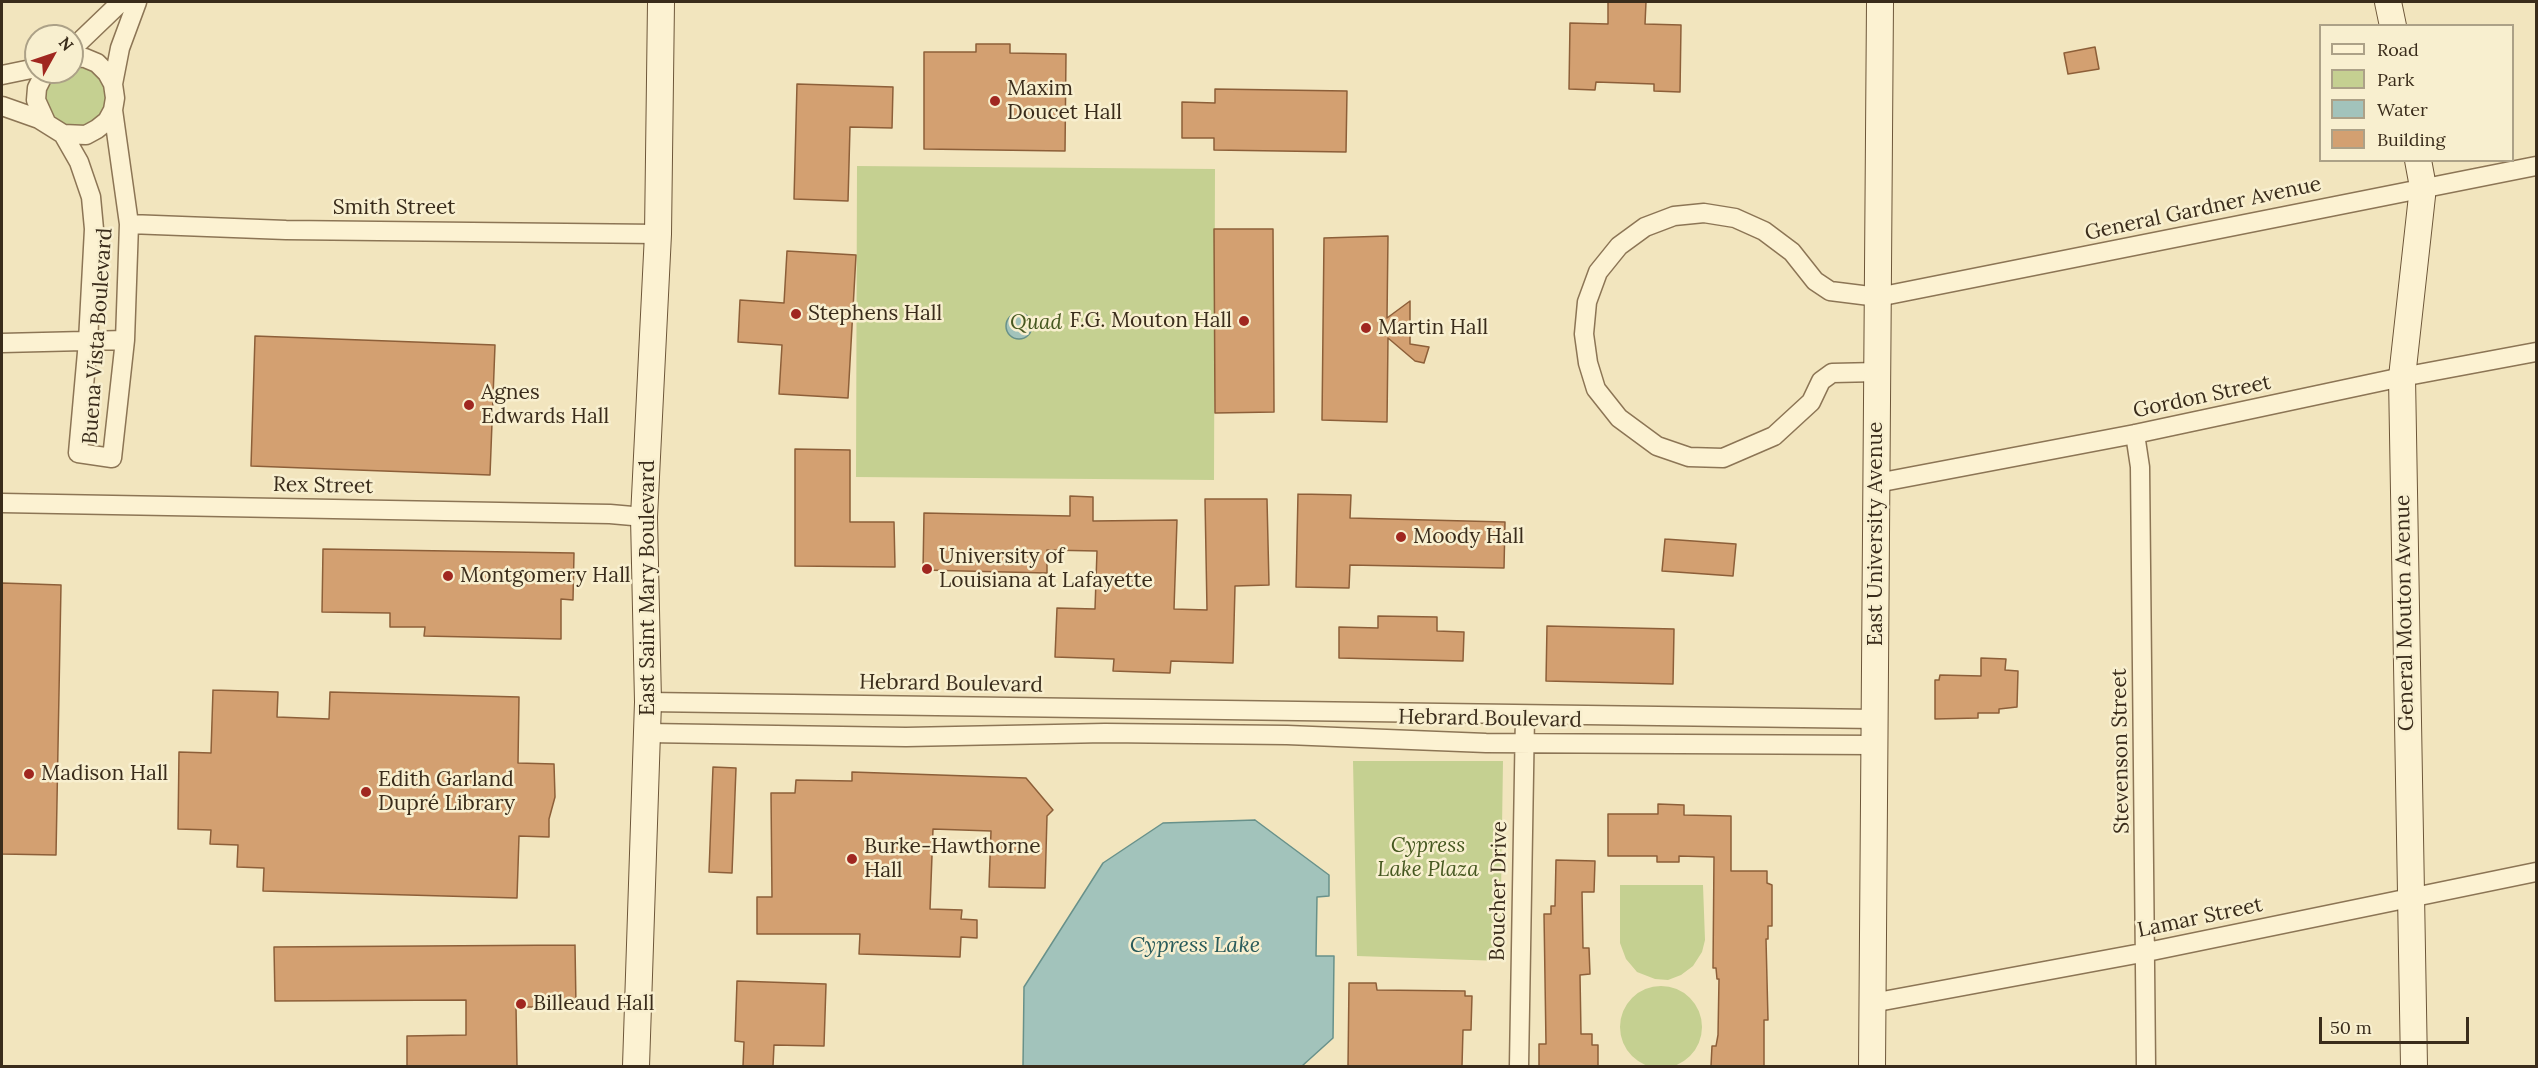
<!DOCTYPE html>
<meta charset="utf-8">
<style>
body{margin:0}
#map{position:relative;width:2538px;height:1068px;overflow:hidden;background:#f2e5be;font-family:Lora,serif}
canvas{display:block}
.frame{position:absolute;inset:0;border:3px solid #3a2c1b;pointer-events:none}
.legend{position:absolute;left:2319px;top:24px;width:195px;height:138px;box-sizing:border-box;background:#f8efcf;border:2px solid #aca187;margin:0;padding:8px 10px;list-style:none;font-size:18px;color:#3a2c1b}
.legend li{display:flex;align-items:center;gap:12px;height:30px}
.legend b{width:30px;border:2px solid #aca187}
.north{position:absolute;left:24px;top:24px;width:60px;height:60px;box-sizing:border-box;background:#f8efcf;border:2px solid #aca187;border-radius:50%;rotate:50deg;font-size:16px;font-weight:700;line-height:24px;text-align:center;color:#3a2c1b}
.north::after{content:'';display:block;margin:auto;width:21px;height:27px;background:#a02720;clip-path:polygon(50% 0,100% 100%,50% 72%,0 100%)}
.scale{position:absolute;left:2319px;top:1017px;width:150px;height:27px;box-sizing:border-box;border:3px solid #3a2c1b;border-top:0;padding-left:8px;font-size:18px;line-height:21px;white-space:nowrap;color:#3a2c1b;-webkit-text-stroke:4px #f8efcf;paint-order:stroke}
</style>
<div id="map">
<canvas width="2538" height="1068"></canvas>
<div class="frame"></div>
<ul class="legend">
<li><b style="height:8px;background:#fcf2d2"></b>Road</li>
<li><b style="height:16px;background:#c5d091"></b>Park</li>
<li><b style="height:16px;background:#a2c3bb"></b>Water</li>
<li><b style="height:16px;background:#d3a071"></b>Building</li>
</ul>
<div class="north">N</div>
<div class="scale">50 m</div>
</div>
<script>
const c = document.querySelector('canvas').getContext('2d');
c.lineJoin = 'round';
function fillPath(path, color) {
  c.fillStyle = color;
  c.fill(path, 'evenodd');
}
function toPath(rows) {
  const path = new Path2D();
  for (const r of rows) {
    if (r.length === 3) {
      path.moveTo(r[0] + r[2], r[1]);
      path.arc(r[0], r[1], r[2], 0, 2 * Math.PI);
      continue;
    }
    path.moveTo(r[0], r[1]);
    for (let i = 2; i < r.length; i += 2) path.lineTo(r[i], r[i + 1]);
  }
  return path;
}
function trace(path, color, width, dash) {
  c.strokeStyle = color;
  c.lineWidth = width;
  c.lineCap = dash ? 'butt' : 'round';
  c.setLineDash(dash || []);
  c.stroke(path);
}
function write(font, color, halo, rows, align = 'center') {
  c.font = font + ' Lora,serif';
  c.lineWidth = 5;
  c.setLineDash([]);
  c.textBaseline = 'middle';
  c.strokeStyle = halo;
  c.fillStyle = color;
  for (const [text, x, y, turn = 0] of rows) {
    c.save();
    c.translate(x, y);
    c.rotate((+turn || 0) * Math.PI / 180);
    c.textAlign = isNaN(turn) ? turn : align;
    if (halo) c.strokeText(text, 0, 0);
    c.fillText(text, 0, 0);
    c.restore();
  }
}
fillPath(toPath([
 [72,65,92,69,100,76,108,95,103,114,87,126,67,127,51,116,44,96,52,75,56,72,72,72],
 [857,166,1215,169,1214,480,856,477],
 [1353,761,1503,761,1500,961,1357,956],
 [1620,885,1703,885,1705,940,1702,952,1693,966,1681,975,1668,980,1655,979,1637,972,1626,959,1620,943],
 [1661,1027,41]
]), '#c5d091');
const water = toPath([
 [1019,326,13],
 [1255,820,1329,875,1329,896,1317,897,1316,956,1334,956,1333,1038,1302,1066,1023,1066,1024,987,1103,863,1163,823,1255,820]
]);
fillPath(water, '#a2c3bb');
trace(water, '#68918a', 1.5);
const building = toPath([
 [1608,2,1646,2,1645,24,1681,25,1680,92,1654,91,1654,84,1596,82,1595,90,1569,89,1570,23,1608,24,1608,2],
 [976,44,1010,44,1010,53,1066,54,1065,151,924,149,924,52,976,52,976,44],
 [2095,47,2099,69,2068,74,2064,53,2095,47],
 [797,84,893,87,892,128,850,127,848,201,794,199,797,84],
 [1215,89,1347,91,1346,152,1214,150,1214,138,1182,138,1182,102,1215,103,1215,89],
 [1214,229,1273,229,1274,412,1215,413,1214,229],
 [1388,236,1387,318,1410,301,1410,344,1429,347,1424,363,1415,361,1388,338,1387,422,1322,420,1324,238,1388,236],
 [787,251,856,255,848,398,779,394,782,345,738,342,740,300,784,303,787,251],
 [255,336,495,345,490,475,251,466,255,336],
 [795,449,850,450,850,522,894,522,895,567,795,566,795,449],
 [1298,494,1351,495,1350,518,1505,522,1504,568,1350,565,1349,588,1296,587,1298,494],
 [1070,496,1093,497,1093,521,1177,520,1174,609,1207,610,1205,499,1267,499,1269,585,1235,586,1233,663,1171,661,1170,673,1113,671,1114,659,1055,657,1057,608,1095,609,1097,551,1047,550,1047,573,923,570,924,513,1070,516,1070,496],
 [1665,539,1736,544,1733,576,1662,571,1665,539],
 [323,549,574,553,573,600,561,599,561,639,424,636,425,627,390,627,390,613,322,612,323,549],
 [2,583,61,585,56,855,2,854,2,583],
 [1378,616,1437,617,1437,631,1464,632,1463,661,1339,658,1339,627,1378,628,1378,616],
 [1547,626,1674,629,1673,684,1546,681,1547,626],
 [1981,658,2006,659,2005,670,2018,671,2017,707,1999,709,1999,713,1978,713,1978,718,1935,719,1935,680,1939,680,1940,675,1981,676,1981,658],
 [213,690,278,692,277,717,329,719,330,692,519,697,518,763,554,764,555,797,549,819,549,837,519,836,517,898,263,891,264,868,237,867,238,845,210,844,211,830,178,829,179,752,211,753,213,690],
 [713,767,736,768,732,873,709,872,713,767],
 [852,772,1026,778,1053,810,1047,816,1045,888,989,887,991,831,933,829,930,909,962,910,961,919,977,920,977,938,961,937,960,957,859,954,860,934,757,934,757,897,772,897,771,793,795,793,796,780,852,781,852,772],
 [1658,804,1684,805,1684,815,1731,816,1731,871,1767,871,1767,883,1772,885,1772,926,1768,926,1768,939,1766,939,1768,1020,1764,1020,1764,1066,1711,1066,1712,1046,1716,1046,1718,1035,1719,979,1717,979,1716,968,1713,968,1714,857,1679,856,1679,862,1657,862,1657,856,1608,856,1608,814,1658,814,1658,804],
 [1556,860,1595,861,1594,892,1582,892,1583,948,1589,948,1590,974,1580,975,1581,1034,1592,1034,1592,1045,1598,1045,1598,1066,1539,1066,1539,1044,1546,1044,1544,914,1551,914,1551,906,1555,906,1556,860],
 [575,945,576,1007,516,1007,517,1066,407,1066,407,1036,466,1035,466,1000,275,1001,274,947,575,945],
 [737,981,826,984,824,1046,774,1045,773,1066,743,1066,744,1042,735,1041,737,981],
 [1349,983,1376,983,1377,990,1465,991,1465,996,1472,996,1471,1030,1463,1030,1462,1066,1348,1066,1349,983]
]);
fillPath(building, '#d3a071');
trace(building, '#8d5f39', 1.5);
const street = toPath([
 [72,49,121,2],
 [45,72,37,88,36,100,46,122],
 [2,75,36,68],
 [113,84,120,48,137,2],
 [2,106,39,119,63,134,86,135,97,129,107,121,113,110,115,98,113,84,107,73,97,63,85,58,72,57],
 [63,134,79,162,91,197,94,229,88,341,78,453,112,458,125,340,129,224,113,110],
 [129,224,286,230,658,234],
 [2,343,125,340],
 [1878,372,1832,373,1821,381,1811,402,1774,436,1723,458,1689,457,1657,446,1619,418,1596,389,1588,363,1584,334,1587,302,1598,272,1619,246,1645,227,1674,216,1704,213,1735,218,1764,231,1792,252,1815,281,1830,291,1878,297,2536,166],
 [2135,434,2140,467,2146,1066],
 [1877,483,2135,434,2402,377,2536,352],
 [2,503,610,514,644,517],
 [648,702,1875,719],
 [647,733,906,737,1105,733,1287,735,1486,743,1875,745],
 [1872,1003,2147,952,2536,872],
 [1519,1066,1525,715]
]);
const secondary = toPath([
 [2388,2,2393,26],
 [636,1066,648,702,644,517,658,234,661,2],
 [1872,1066,1880,2],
 [2414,1066,2402,377,2423,187,2418,160]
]);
trace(street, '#8c7555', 21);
trace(secondary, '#6d5639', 28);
trace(street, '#fcf2d2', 18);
trace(secondary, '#fcf2d2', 26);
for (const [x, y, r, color] of [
 [995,101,6,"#a02720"],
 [796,314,6,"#a02720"],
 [1244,321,6,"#a02720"],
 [1366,328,6,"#a02720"],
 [469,405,6,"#a02720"],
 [1401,537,6,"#a02720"],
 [927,569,6,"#a02720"],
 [448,576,6,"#a02720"],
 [29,774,6,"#a02720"],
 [366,792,6,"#a02720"],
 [852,859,6,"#a02720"],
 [521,1004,6,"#a02720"]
]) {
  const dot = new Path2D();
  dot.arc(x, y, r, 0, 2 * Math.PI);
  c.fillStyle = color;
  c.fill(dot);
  trace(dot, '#f8efcf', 2);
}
write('21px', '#3a2c1b', '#f8efcf', [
 ["Maxim",1007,89],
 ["Doucet Hall",1007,113],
 ["Stephens Hall",808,314],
 ["F.G. Mouton Hall",1232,321,"right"],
 ["Martin Hall",1378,328],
 ["Agnes",481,393],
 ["Edwards Hall",481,417],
 ["Moody Hall",1413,537],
 ["University of",939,557],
 ["Louisiana at Lafayette",939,581],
 ["Montgomery Hall",460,576],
 ["Madison Hall",41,774],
 ["Edith Garland",378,780],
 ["Dupré Library",378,804],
 ["Burke-Hawthorne",864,847],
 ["Hall",864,871],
 ["Billeaud Hall",533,1004]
], 'left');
write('21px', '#3a2c1b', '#f8efcf', [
 ["Smith Street",394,208],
 ["General Gardner Avenue",2203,209,-12],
 ["Buena Vista Boulevard",98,336,-86],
 ["Gordon Street",2202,397,-12],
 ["Rex Street",323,486,1],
 ["East University Avenue",1876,534,-90],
 ["East Saint Mary Boulevard",648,588,-90],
 ["General Mouton Avenue",2405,613,-91],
 ["Hebrard Boulevard",951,684,1],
 ["Hebrard Boulevard",1490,719,1],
 ["Stevenson Street",2121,751,-91],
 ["Boucher Drive",1499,891,-89],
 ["Lamar Street",2200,918,-12]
]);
write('italic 21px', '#465820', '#f8efcf', [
 ["Quad",1036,323],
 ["Cypress",1428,846],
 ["Lake Plaza",1428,870]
]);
write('italic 22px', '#295b5b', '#f8efcf', [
 ["Cypress Lake",1195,946]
]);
</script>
